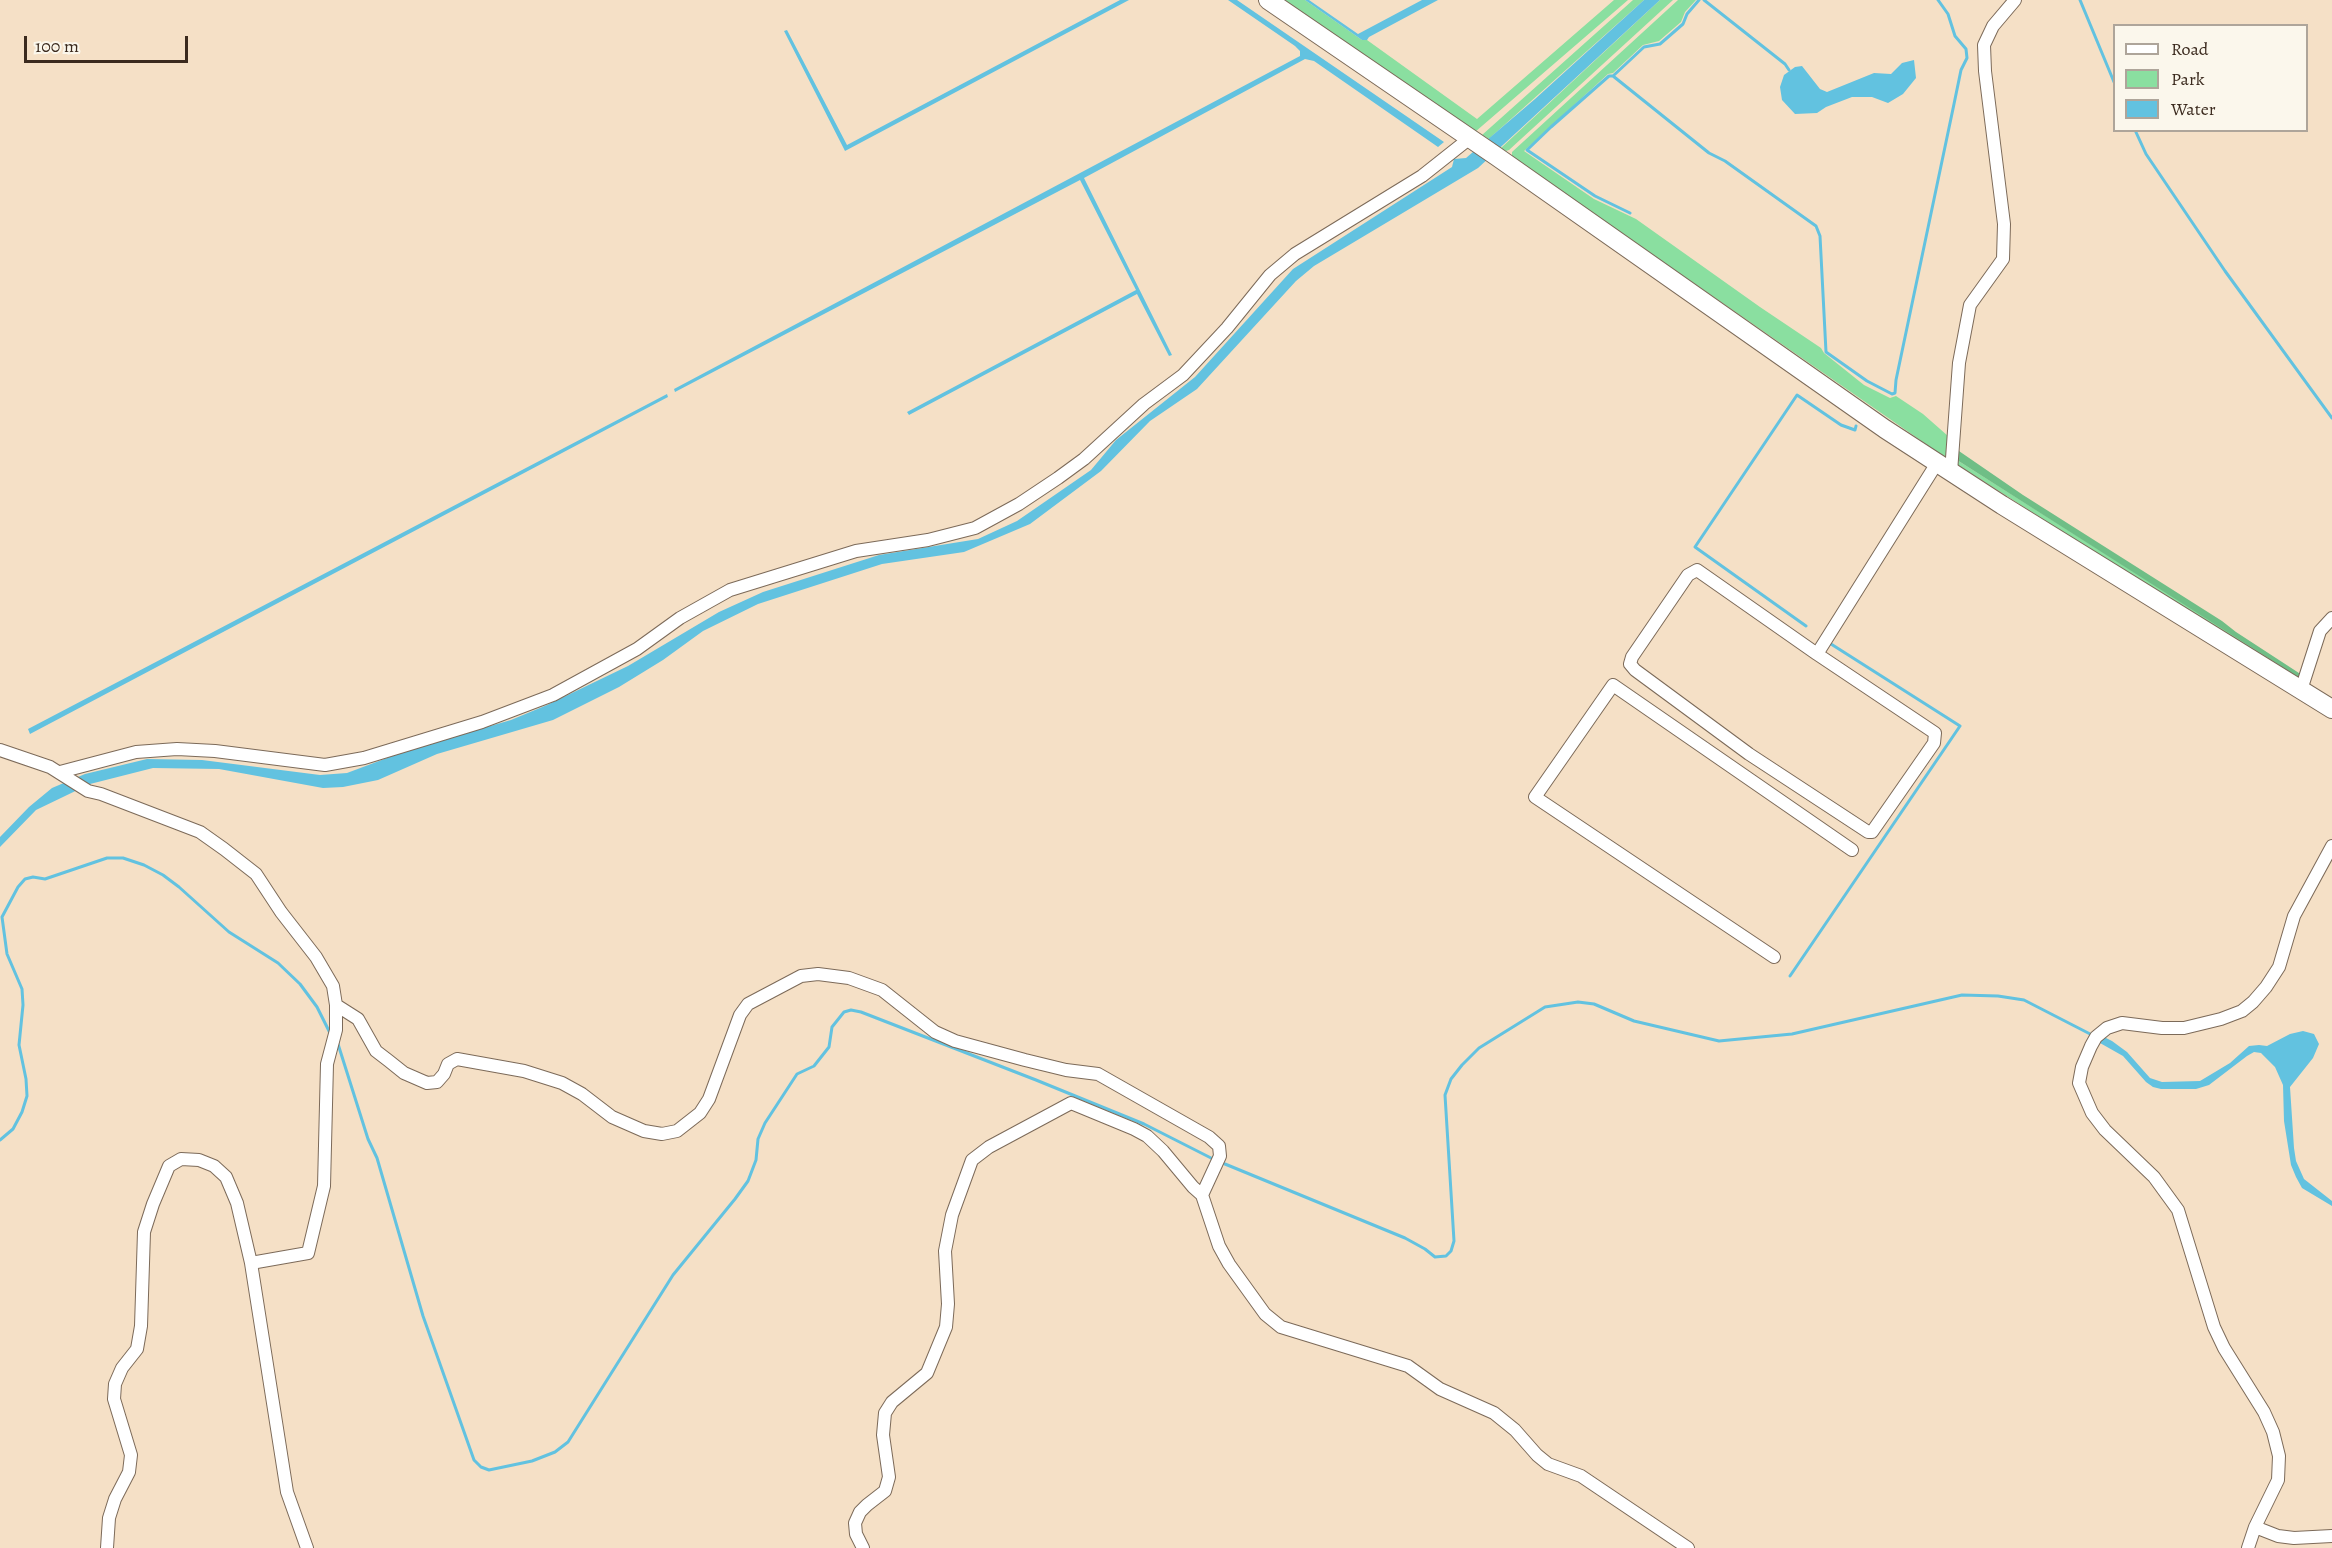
<!DOCTYPE html>
<style>
body{margin:0}
#map{position:relative;width:2332px;height:1548px;overflow:hidden;background:#f5e0c6;font-family:Alegreya,serif}
canvas{display:block}
.legend{position:absolute;left:2113px;top:24px;width:195px;height:108px;box-sizing:border-box;background:#fbf7ec;border:2px solid #aea59a;margin:0;padding:8px 10px;list-style:none;font-size:18px;color:#3b2a1e}
.legend li{display:flex;align-items:center;gap:12px;height:30px}
.legend b{width:30px;border:2px solid #aea59a}
.scale{position:absolute;left:24px;top:36px;width:164px;height:27px;box-sizing:border-box;border:3px solid #3b2a1e;border-top:0;padding-left:8px;font-size:18px;line-height:21px;white-space:nowrap;color:#3b2a1e;-webkit-text-stroke:4px #fbf7ec;paint-order:stroke}
</style>
<div id="map">
<canvas width="2332" height="1548"></canvas>
<ul class="legend">
<li><b style="height:8px;background:#fff"></b>Road</li>
<li><b style="height:16px;background:#8adfa0"></b>Park</li>
<li><b style="height:16px;background:#62c2e0"></b>Water</li>
</ul>
<div class="scale">100 m</div>
</div>
<script>
const c = document.querySelector('canvas').getContext('2d');
c.lineJoin = 'round';
function fillPath(path, color) {
  c.fillStyle = color;
  c.fill(path, 'evenodd');
}
function toPath(rows) {
  const path = new Path2D();
  for (const r of rows) {
    path.moveTo(r[0], r[1]);
    for (let i = 2; i < r.length; i += 2) path.lineTo(r[i], r[i + 1]);
  }
  return path;
}
function trace(path, color, width, dash) {
  c.strokeStyle = color;
  c.lineWidth = width;
  c.lineCap = dash ? 'butt' : 'round';
  c.setLineDash(dash || []);
  c.stroke(path);
}
fillPath(toPath([
 [1283,0,1305,0,1362,40,1367,40,1477,119,1614,0,1628,0,1475,132],
 [1633,0,1644,0,1492,136,1489,139,1482,135],
 [1660,0,1673,0,1509,150,1506,151,1501,148],
 [1678,0,1696,0,1685,12,1681,22,1659,41,1643,45,1613,73,1608,74,1524,151,1594,199,1636,219,1760,307,1821,348,1824,353,1864,385,1890,398,1896,396,1923,414,1948,436,1949,454,1946,458,1512,157,1512,152],
 [1957,460,2213,622,2301,679,2297,681,1958,465]
]), '#8adfa0');
fillPath(toPath([
 [1956,449,2023,495,2222,621,2236,632,2302,675,2301,679,1957,460]
]), '#6fbe86');
fillPath(toPath([
 [1120,0,1129,0,845,151,784,31,787,30,847,145],
 [1228,0,1237,0,1444,142,1438,147,1314,61,1305,59,1084,178,1172,355,1169,356,1137,294,909,415,907,412,1136,290,1080,180,675,392,674,389,1300,56,1300,51,1295,46],
 [1305,0,1309,0,1358,34,1422,0,1438,0,1369,37,1367,40,1362,40],
 [1644,0,1660,0,1478,168,1314,266,1296,281,1197,389,1150,421,1101,471,1030,524,964,552,882,564,758,604,703,631,663,660,619,687,553,720,437,754,378,780,343,787,323,788,219,769,153,768,90,784,36,810,0,847,0,837,29,807,52,788,85,774,147,759,202,760,320,775,347,773,411,749,511,720,547,705,628,666,719,612,763,592,879,555,978,539,1017,521,1091,470,1116,440,1195,377,1293,269,1452,167,1454,159,1466,158,1535,99],
 [1914,60,1916,78,1903,94,1888,103,1872,97,1852,97,1826,107,1817,113,1795,114,1782,100,1780,87,1784,75,1795,67,1802,66,1820,89,1827,92,1874,73,1891,74,1902,63],
 [667,394,668,397,30,734,28,729],
 [2303,1031,2314,1034,2319,1044,2313,1058,2290,1087,2294,1148,2296,1161,2304,1179,2332,1201,2332,1206,2302,1188,2296,1177,2291,1165,2284,1121,2283,1085,2275,1067,2261,1053,2254,1052,2247,1056,2209,1085,2196,1089,2161,1089,2153,1087,2146,1082,2123,1056,2100,1043,2098,1039,2102,1036,2112,1041,2127,1052,2150,1078,2162,1082,2200,1081,2230,1063,2249,1046,2259,1045,2267,1046,2290,1034]
]), '#62c2e0');
trace(toPath([
 [1704,0,1785,64,1789,70],
 [2080,0,2114,82],
 [1613,76,1709,153,1725,161,1816,226,1820,236,1826,352,1867,381,1892,394,1895,393,1896,380,1954,104,1961,70,1967,58,1966,49,1955,36,1948,14,1938,0],
 [2135,130,2146,154,2225,271,2332,418],
 [1630,213,1595,196,1527,150,1551,127,1609,76,1613,76,1644,47,1660,44,1683,24,1687,14,1699,0],
 [1806,626,1695,547,1797,395,1841,425,1855,430,1856,426],
 [1790,976,1960,726,1831,644],
 [338,1044,368,1139,377,1158,423,1316,474,1460,481,1467,489,1470,532,1461,555,1452,568,1442,673,1275,735,1199,748,1181,756,1160,758,1139,765,1123,797,1074,814,1066,829,1047,832,1027,844,1012,851,1010,861,1012,1036,1080,1144,1124,1213,1159],
 [0,1140,13,1129,22,1112,27,1096,26,1079,19,1045,23,1005,22,989,7,954,2,917,18,887,25,879,33,877,45,879,107,858,123,858,144,865,163,875,179,887,229,932,278,963,300,984,317,1007,330,1033],
 [1225,1164,1405,1238,1425,1249,1435,1257,1446,1256,1451,1251,1454,1241,1445,1095,1451,1079,1462,1065,1479,1048,1545,1007,1578,1002,1594,1004,1634,1021,1719,1041,1792,1034,1962,995,1998,996,2024,1000,2094,1036]
]), '#62c2e0', 3);
const street = toPath([
 [1951,472,1959,363,1970,305,2003,259,2004,224,1985,71,1984,45,1993,26,2015,0],
 [1817,654,1697,570,1688,575,1632,657,1630,664,1635,670,1749,754,1868,832,1872,832,1934,743,1935,733,1817,654,1937,463],
 [2301,690,2320,631,2332,618],
 [0,750,50,767,88,791,101,794,200,832,224,849,256,874,281,912,316,957,333,986,336,1005,336,1030,327,1064,324,1186,308,1253,251,1263],
 [60,772,136,752,177,749,215,751,325,765,364,758,482,722,553,695,637,649,680,618,730,590,856,551,928,540,975,528,1019,504,1058,478,1084,459,1144,404,1183,375,1227,328,1270,275,1295,254,1422,176,1470,138],
 [1774,957,1535,797,1613,685,1852,850],
 [336,1005,358,1019,376,1051,389,1061,404,1073,427,1083,437,1082,444,1074,448,1064,457,1059,524,1071,562,1083,582,1094,612,1117,644,1131,662,1134,677,1131,700,1113,709,1099,740,1015,748,1004,801,976,818,974,849,978,882,990,935,1032,955,1041,1025,1060,1066,1070,1098,1074,1209,1137,1219,1146,1220,1156,1202,1195],
 [2255,1527,2278,1536,2294,1538,2332,1536],
 [107,1548,109,1518,115,1499,129,1472,131,1455,114,1399,115,1384,122,1368,137,1349,141,1326,144,1232,153,1204,169,1166,181,1159,199,1160,214,1166,226,1177,237,1203,251,1263,287,1492,307,1548],
 [863,1548,856,1534,855,1523,860,1512,867,1505,885,1491,889,1477,883,1435,885,1413,892,1402,927,1373,946,1327,948,1304,945,1251,952,1215,972,1160,989,1147,1071,1103,1134,1129,1147,1136,1163,1151,1193,1187,1202,1195,1219,1246,1229,1264,1265,1314,1281,1327,1408,1366,1440,1389,1494,1413,1515,1430,1537,1455,1548,1464,1581,1476,1688,1548],
 [2248,1548,2255,1527,2278,1480,2279,1456,2273,1432,2264,1412,2224,1348,2214,1327,2178,1210,2154,1177,2105,1130,2092,1113,2079,1083,2082,1067,2091,1046,2096,1037,2107,1028,2122,1023,2162,1028,2184,1028,2221,1019,2242,1011,2253,1002,2266,987,2279,967,2294,916,2332,846]
]);
const secondary = toPath([
 [1268,0,1496,156,1885,429,2002,505,2332,709]
]);
trace(street, '#7c6a59', 14);
trace(secondary, '#7c6a59', 20);
trace(street, '#fff', 12);
trace(secondary, '#fff', 18);
</script>
